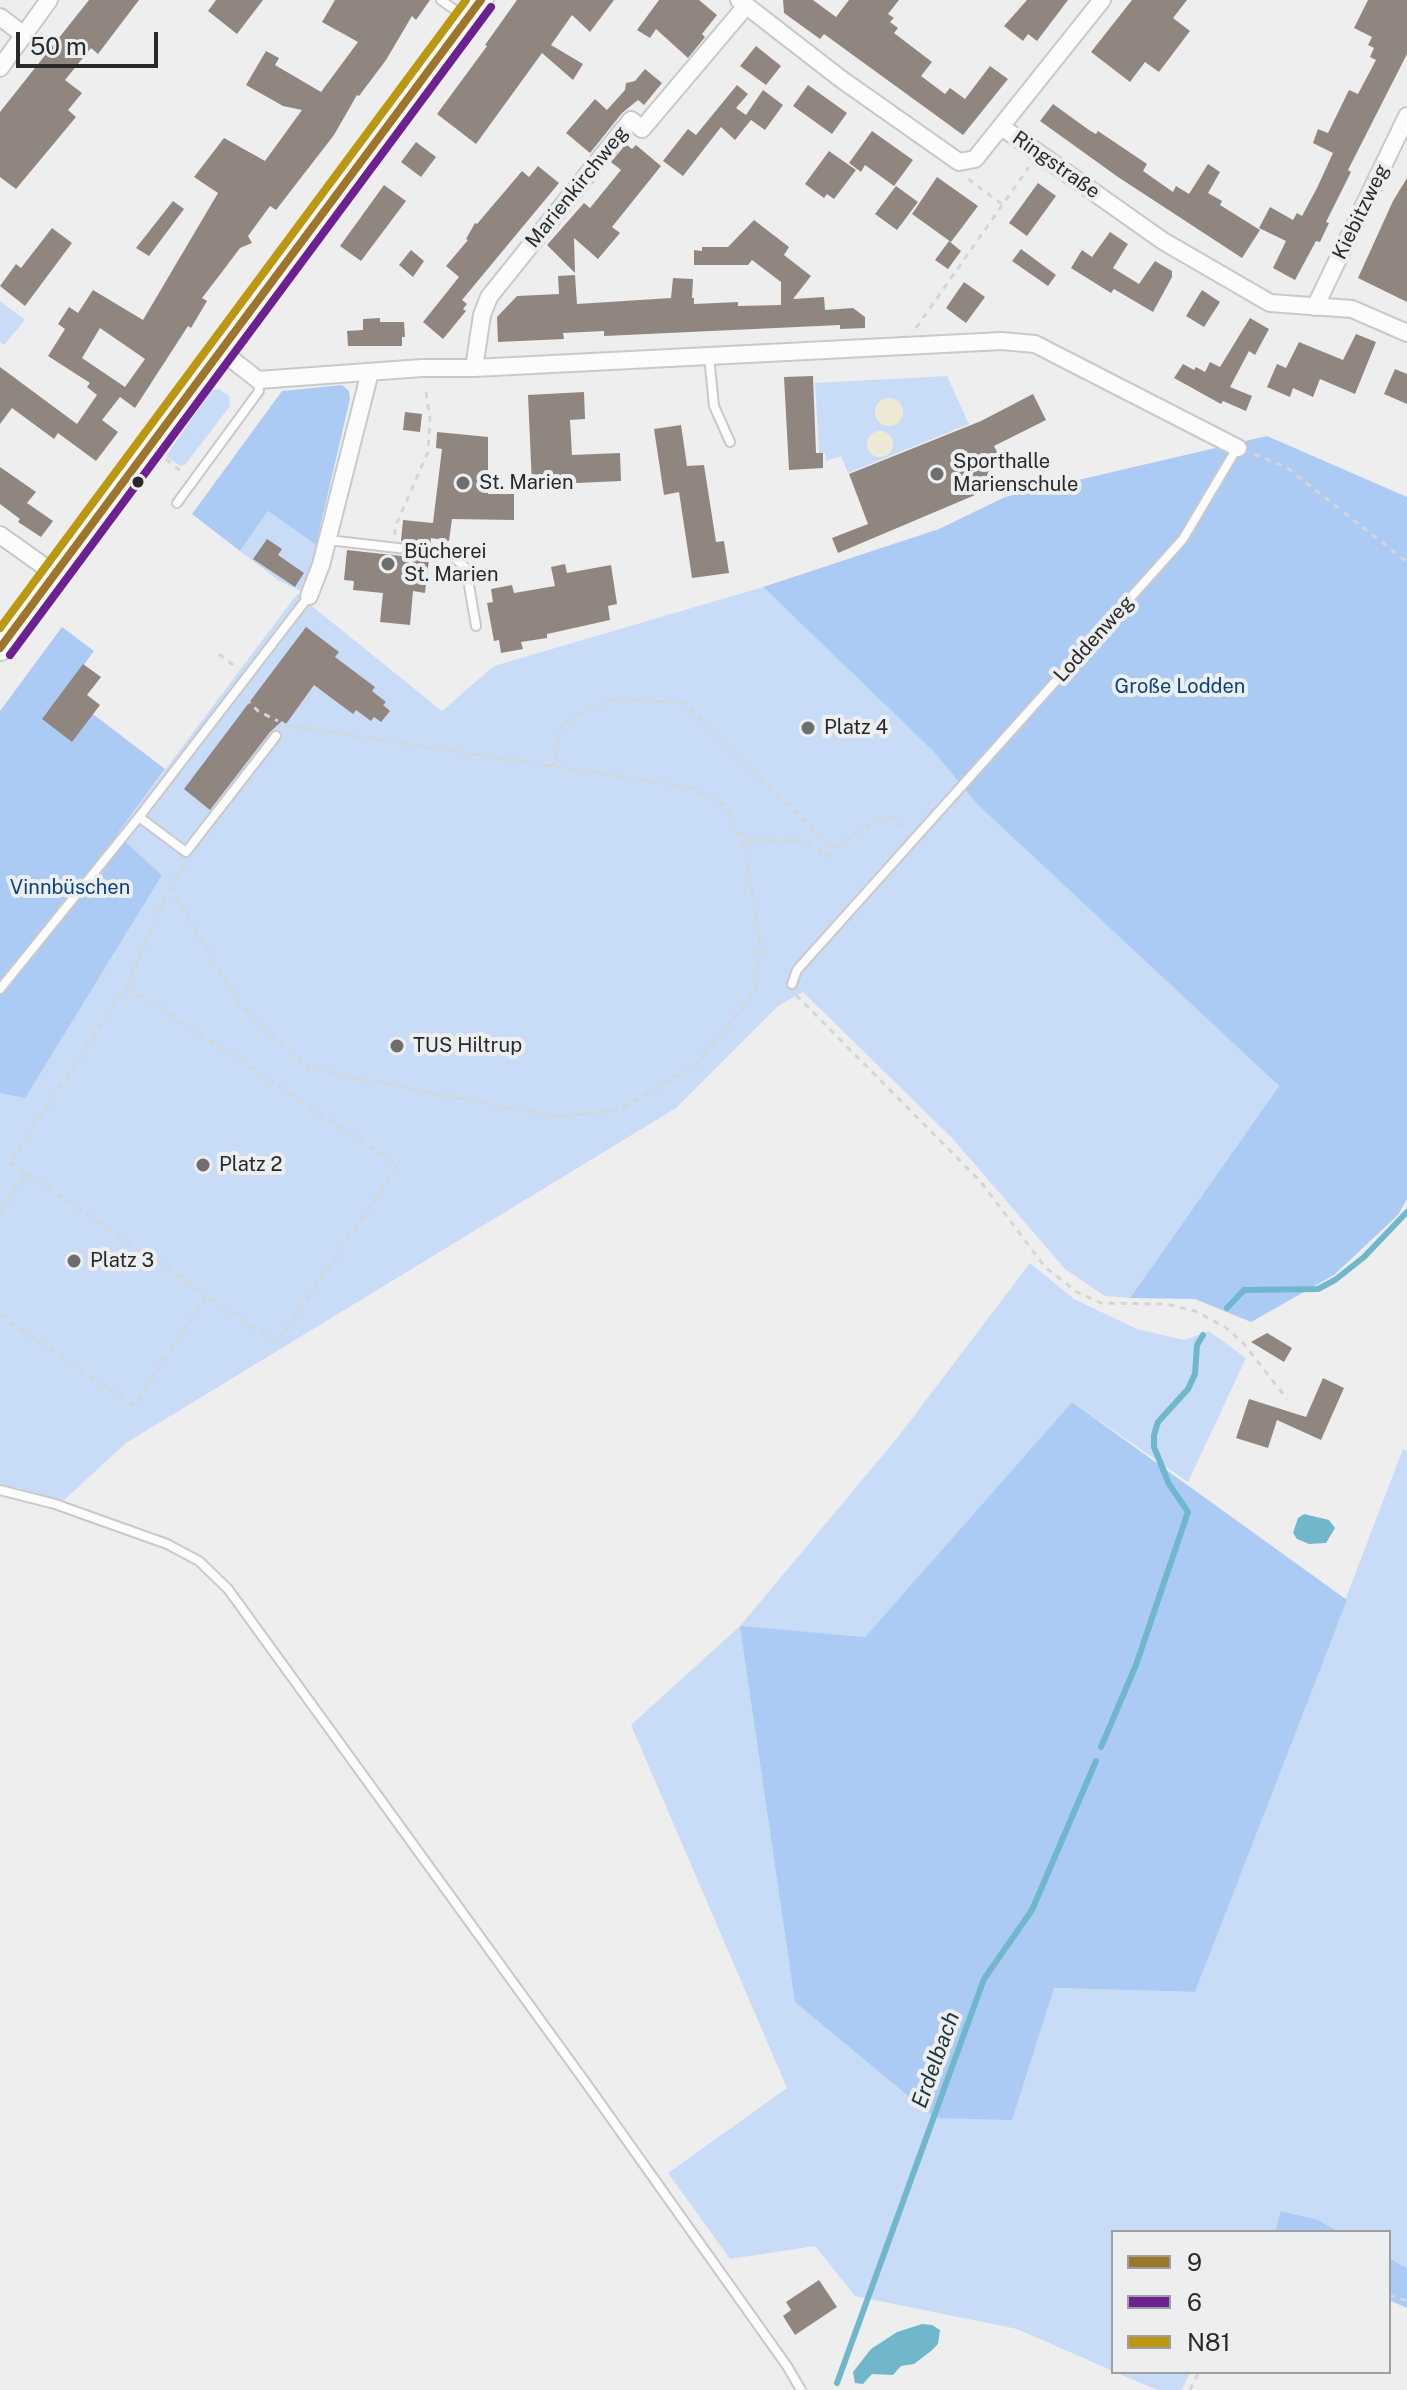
<!DOCTYPE html>
<meta charset="utf-8">
<style>
body{margin:0}
#map{position:relative;width:1407px;height:2390px;overflow:hidden;background:#eeeeef;font-family:"Public Sans",sans-serif}
canvas{display:block}
.legend{position:absolute;left:1111px;top:2230px;width:280px;height:144px;box-sizing:border-box;background:#edeef0;border:2px solid #9f9fa1;margin:0;padding:10px 14px;list-style:none;font-size:24px;color:#29292a}
.legend li{display:flex;align-items:center;gap:16px;height:40px}
.legend b{width:40px;border:2px solid #9f9fa1}
.scale{position:absolute;left:16px;top:32px;width:142px;height:36px;box-sizing:border-box;border:4px solid #29292a;border-top:0;padding-left:10px;font-size:24px;line-height:28px;white-space:nowrap;color:#29292a;-webkit-text-stroke:6px #edeef0;paint-order:stroke}
</style>
<div id="map">
<canvas width="1407" height="2390"></canvas>
<ul class="legend">
<li><b style="height:10px;background:#9d762c"></b>9</li>
<li><b style="height:10px;background:#6d2190"></b>6</li>
<li><b style="height:10px;background:#bc9812"></b>N81</li>
</ul>
<div class="scale">50 m</div>
</div>
<script>
const c = document.querySelector('canvas').getContext('2d');
c.lineJoin = 'round';
function fillPath(path, color) {
  c.fillStyle = color;
  c.fill(path, 'evenodd');
}
function toPath(rows) {
  const path = new Path2D();
  for (const r of rows) {
    if (r.length === 3) {
      path.moveTo(r[0] + r[2], r[1]);
      path.arc(r[0], r[1], r[2], 0, 2 * Math.PI);
      continue;
    }
    path.moveTo(r[0], r[1]);
    for (let i = 2; i < r.length; i += 2) path.lineTo(r[i], r[i + 1]);
  }
  return path;
}
function trace(path, color, width, dash) {
  c.strokeStyle = color;
  c.lineWidth = width;
  c.lineCap = dash ? 'butt' : 'round';
  c.setLineDash(dash || []);
  c.stroke(path);
}
function write(font, color, halo, rows, align = 'center') {
  c.font = font + ' "Public Sans",sans-serif';
  c.lineWidth = 8;
  c.setLineDash([]);
  c.textBaseline = 'middle';
  c.strokeStyle = halo;
  c.fillStyle = color;
  for (const [text, x, y, turn = 0] of rows) {
    c.save();
    c.translate(x, y);
    c.rotate((+turn || 0) * Math.PI / 180);
    c.textAlign = isNaN(turn) ? turn : align;
    if (halo) c.strokeText(text, 0, 0);
    c.fillText(text, 0, 0);
    c.restore();
  }
}
fillPath(toPath([
 [0,301,25,320,4,345,0,342],
 [947,376,969,424,848,473,841,456,826,461,825,453,819,453,815,383],
 [219,389,229,396,230,406,185,465,180,466,166,456,212,390],
 [268,511,316,545,311,569,300,591,278,580,240,551],
 [763,587,933,751,978,805,1279,1086,1130,1298,1105,1296,1065,1269,953,1139,803,992,778,1006,676,1108,126,1443,63,1501,0,1484,0,1093,161,874,117,834,297,594,442,711,494,666],
 [1030,1263,1074,1299,1137,1329,1184,1340,1209,1331,1246,1358,1188,1482,1072,1402,865,1637,740,1627,1054,1988,1195,1992,1403,1449,1407,1451,1407,2268,1389,2258,1389,2232,1340,2232,1316,2219,1282,2211,1275,2232,1113,2232,1113,2371,1017,2329,855,2296,815,2246,730,2259,668,2173,787,2088,631,1725,740,1626,898,1437],
 [1115,2372,1190,2372,1182,2390,1157,2390]
]), '#c9dcf7');
fillPath(toPath([
 [342,385,349,391,350,399,316,545,268,511,240,551,192,514,282,391],
 [1267,436,1407,497,1407,1199,1398,1215,1334,1275,1251,1322,1195,1299,1130,1298,1279,1086,978,805,933,751,763,587,939,529,1005,497],
 [62,627,94,651,64,692,165,769,117,834,162,875,25,1098,0,1093,0,711],
 [1072,1402,1347,1600,1195,1992,1054,1988,1012,2120,935,2118,795,2002,740,1626,865,1637],
 [1281,2211,1316,2219,1340,2232,1275,2232],
 [1389,2258,1407,2268,1407,2308,1389,2300]
]), '#accbf4');
fillPath(toPath([
 [889,412,14],
 [880,444,13]
]), '#eee9d5');
fillPath(toPath([
 [1304,1514,1329,1520,1335,1528,1326,1543,1309,1544,1297,1539,1293,1533,1298,1518],
 [922,2324,932,2325,940,2330,938,2344,931,2351,914,2364,901,2366,893,2375,872,2374,863,2384,855,2383,853,2372,871,2349,897,2332]
]), '#71b7cb');
trace(toPath([
 [1227,1308,1244,1290,1318,1289,1335,1280,1364,1257,1407,1212],
 [1101,1747,1136,1665,1188,1512,1169,1484,1154,1447,1154,1435,1158,1422,1188,1389,1195,1374,1197,1345,1203,1335],
 [837,2383,984,1979,1032,1910,1096,1761]
]), '#71b7cb', 6);
fillPath(toPath([
 [89,0,139,0,98,54,91,48,65,80,82,93,68,110,76,117,16,189,0,177,0,112],
 [216,0,263,0,237,34,208,11],
 [335,0,430,0,416,20,412,16,386,60,359,96,357,95,334,135,276,210,270,206,248,236,252,243,240,248,222,272,202,298,207,301,191,328,188,326,135,408,120,397,102,420,118,432,96,461,58,433,54,439,12,408,0,424,0,367,77,424,97,395,87,387,90,383,48,356,65,329,58,324,69,307,78,313,93,290,143,320,218,193,194,177,224,138,265,161,302,110,283,106,246,85,266,51,279,58,275,65,321,92,358,42,322,22],
 [100,328,145,359,125,387,82,358],
 [517,0,614,0,590,32,572,15,551,45,583,64,573,80,542,53,476,144,437,114,487,46,485,45],
 [659,0,699,0,717,15,702,34,705,37,688,58,656,29,650,38,637,30],
 [783,0,813,0,836,17,849,0,899,0,888,14,894,18,890,22,898,28,894,33,932,62,921,76,945,94,950,88,965,99,990,66,1008,79,963,135,824,34,820,39,784,13],
 [1027,0,1068,0,1037,41,1028,34,1023,41,1004,26],
 [1132,0,1187,0,1173,18,1190,31,1159,72,1145,62,1130,82,1091,52],
 [1368,0,1407,0,1407,54,1348,170,1351,172,1326,222,1329,223,1320,242,1316,241,1295,280,1273,268,1286,241,1259,228,1270,207,1293,220,1297,213,1302,216,1317,188,1333,153,1313,143,1318,129,1328,133,1349,90,1358,94,1376,60,1370,57,1374,48,1368,45,1372,37,1354,28],
 [756,46,781,66,766,85,740,66],
 [645,69,662,83,644,105,638,100,622,113,590,153,566,133,595,99,607,110,625,90,626,83,635,81],
 [737,85,748,94,736,108,746,115,763,90,783,105,765,130,751,120,735,140,721,127,683,176,663,161,688,129,696,135],
 [808,85,847,113,832,134,793,106],
 [1053,104,1089,130,1096,134,1098,131,1147,164,1143,171,1173,192,1176,186,1189,194,1208,164,1220,172,1208,193,1222,201,1220,205,1260,230,1242,258,1118,177,1040,121],
 [872,131,913,160,894,186,865,165,861,172,849,163],
 [416,142,436,157,421,177,401,162],
 [626,144,632,149,636,145,661,166,612,227,620,233,598,259,574,238,575,273,547,245,584,203,590,208,621,170,611,162],
 [829,151,856,170,834,199,827,194,824,198,805,184],
 [538,166,559,183,462,300,467,304,463,309,466,311,443,339,423,322,459,277,446,266,468,240,466,239,475,223,477,224,522,171,529,177],
 [937,177,978,206,951,242,912,214],
 [1407,178,1407,302,1358,278,1393,201],
 [1038,183,1056,196,1027,236,1009,223],
 [384,185,406,201,361,261,340,246],
 [896,186,918,202,897,230,875,214],
 [173,201,184,209,149,256,136,248],
 [754,220,789,247,784,255,811,276,793,299,824,297,825,310,853,308,865,317,865,328,840,329,840,325,604,336,604,331,563,333,564,339,498,342,497,317,517,296,559,294,558,276,575,275,577,304,671,298,673,278,693,279,692,298,694,298,694,304,738,302,738,306,781,305,781,282,752,260,748,265,694,265,694,250,702,251,702,247,728,247],
 [52,228,72,243,25,306,0,286,16,264,21,268],
 [1110,232,1128,244,1113,268,1139,284,1155,261,1172,271,1172,277,1153,312,1114,289,1111,293,1071,268,1082,250,1092,257],
 [949,241,961,251,948,269,935,260],
 [1021,249,1056,275,1048,286,1012,261],
 [411,250,424,261,413,277,399,265],
 [964,282,985,297,966,323,946,308],
 [1202,290,1220,302,1204,327,1186,316],
 [380,318,380,322,404,322,405,337,402,337,402,346,348,346,347,331,363,330,363,319],
 [1250,318,1269,329,1255,355,1249,351,1230,387,1252,396,1246,411,1223,401,1221,404,1174,378,1183,364,1194,370,1196,367,1205,372,1210,362,1220,367],
 [1356,334,1376,342,1355,394,1320,379,1313,397,1293,388,1290,397,1267,387,1277,364,1286,368,1299,342,1343,360],
 [1395,369,1407,374,1407,404,1384,394],
 [813,376,816,453,823,453,823,468,789,470,784,377],
 [584,392,585,419,570,420,572,455,620,453,621,481,532,485,528,395],
 [1033,394,1046,420,994,446,1003,464,988,472,994,487,838,553,832,538,868,524,849,474,981,421],
 [405,412,422,414,420,432,403,430],
 [681,425,687,466,704,465,716,542,724,541,729,573,692,578,679,492,664,495,654,429],
 [437,432,488,437,488,494,514,494,514,520,452,519,449,541,431,538,430,545,401,541,403,520,433,523,442,449,436,448],
 [0,467,36,492,27,503,53,521,41,537,18,522,20,519,0,504],
 [267,539,282,549,278,555,304,573,295,587,253,559],
 [347,550,429,559,425,593,413,591,410,625,380,622,383,593,353,590,354,581,344,580],
 [565,564,567,573,611,565,617,604,608,606,610,620,547,634,547,638,521,642,523,649,501,653,499,640,494,641,487,603,493,602,491,589,512,585,514,593,555,586,551,567],
 [306,627,339,652,335,657,375,687,372,691,386,702,383,705,390,711,381,722,374,717,371,721,356,710,353,714,314,685,286,724,282,721,270,732,210,810,184,789],
 [83,664,101,677,87,695,100,705,72,742,42,719],
 [1267,1333,1292,1348,1284,1362,1251,1342],
 [1323,1378,1344,1388,1321,1440,1277,1420,1268,1448,1236,1438,1249,1399,1306,1417],
 [819,2280,837,2307,795,2335,783,2316,791,2310,786,2302]
]), '#91867f');
const lane = toPath([
 [441,0,466,18],
 [709,356,714,406,730,442],
 [177,503,259,391,258,380],
 [328,540,450,554,466,568,476,626],
 [139,817,186,852,276,736],
 [792,984,797,970,1183,539,1237,448],
 [0,989,139,817,309,596],
 [0,1490,55,1504,167,1544,199,1561,228,1589,586,2083,787,2366,801,2390]
]);
const street = toPath([
 [739,0,841,79,959,162,975,159,1102,0],
 [0,17,24,35],
 [0,68,49,0],
 [1003,128,1163,241,1270,303,1352,309,1407,333],
 [1315,307,1407,116],
 [220,350,258,380,422,368,474,368,1002,341,1035,344,1238,448],
 [474,368,482,315,489,297,631,120,642,129,746,6],
 [0,535,55,574],
 [309,596,321,565,370,372]
]);
const secondary = toPath([
 [0,648,481,0]
]);
trace(lane, '#c9c9ca', 12);
trace(street, '#c9c9ca', 20);
trace(secondary, '#c9c9ca', 28);
trace(toPath([
 [968,179,1003,205],
 [916,328,1029,167],
 [1254,454,1286,467,1407,562],
 [166,459,182,472],
 [395,535,395,527,428,452,430,418,425,386],
 [219,654,238,669],
 [246,699,258,711,278,721],
 [553,767,561,727,581,713,617,698,685,704,834,850,865,827,888,816,906,830],
 [737,833,750,840,805,841,827,856,834,851],
 [185,866,170,887,238,1002,308,1067,366,1080,558,1117,619,1110,695,1066,756,991,760,946,747,858,727,807,693,788,285,725],
 [796,995,981,1182,1045,1267,1077,1292,1101,1303,1166,1304,1195,1311,1225,1327,1244,1344,1287,1399],
 [27,1174,207,1295],
 [0,1212,26,1173,9,1163,127,986,170,887],
 [0,1315,134,1406,207,1295,277,1343,398,1165,127,986],
 [1389,2295,1407,2301],
 [1190,2390,1199,2372]
]), '#d5d5d6', 3, [6, 6]);
trace(lane, '#fcfcfd', 8);
trace(street, '#fcfcfd', 16);
trace(secondary, '#fcfcfd', 24);
trace(toPath([
 [0,648,481,0]
]), '#9d762c', 8);
trace(toPath([
 [10,655,491,7]
]), '#6d2190', 8);
trace(toPath([
 [0,628,466,0]
]), '#bc9812', 8);
for (const [x, y, r, color] of [
 [937,474,8,"#6e6e6f"],
 [138,482,7,"#29292a"],
 [463,483,8,"#6e6e6f"],
 [388,564,8,"#6e6e6f"],
 [808,728,8,"#6e6e6f"],
 [397,1046,8,"#6e6e6f"],
 [203,1165,8,"#6e6e6f"],
 [74,1261,8,"#6e6e6f"]
]) {
  const dot = new Path2D();
  dot.arc(x, y, r, 0, 2 * Math.PI);
  c.fillStyle = color;
  c.fill(dot);
  trace(dot, '#edeef0', 3);
}
write('20px', '#29292a', '#edeef0', [
 ["Ringstraße",1056,165,35],
 ["Marienkirchweg",577,187,-51],
 ["Kiebitzweg",1361,212,-64],
 ["Loddenweg",1094,639,-48]
]);
write('20px', '#29292a', '#edeef0', [
 ["Sporthalle",953,462],
 ["Marienschule",953,485],
 ["St. Marien",479,483],
 ["Bücherei",404,552],
 ["St. Marien",404,575],
 ["Platz 4",824,728],
 ["TUS Hiltrup",413,1046],
 ["Platz 2",219,1165],
 ["Platz 3",90,1261]
], 'left');
write('20px', '#094384', '#edeef0', [
 ["Große Lodden",1180,687],
 ["Vinnbüschen",70,888]
]);
write('italic 22px', '#1e343b', '#edeef0', [
 ["Erdelbach",936,2060,-70]
]);
</script>
